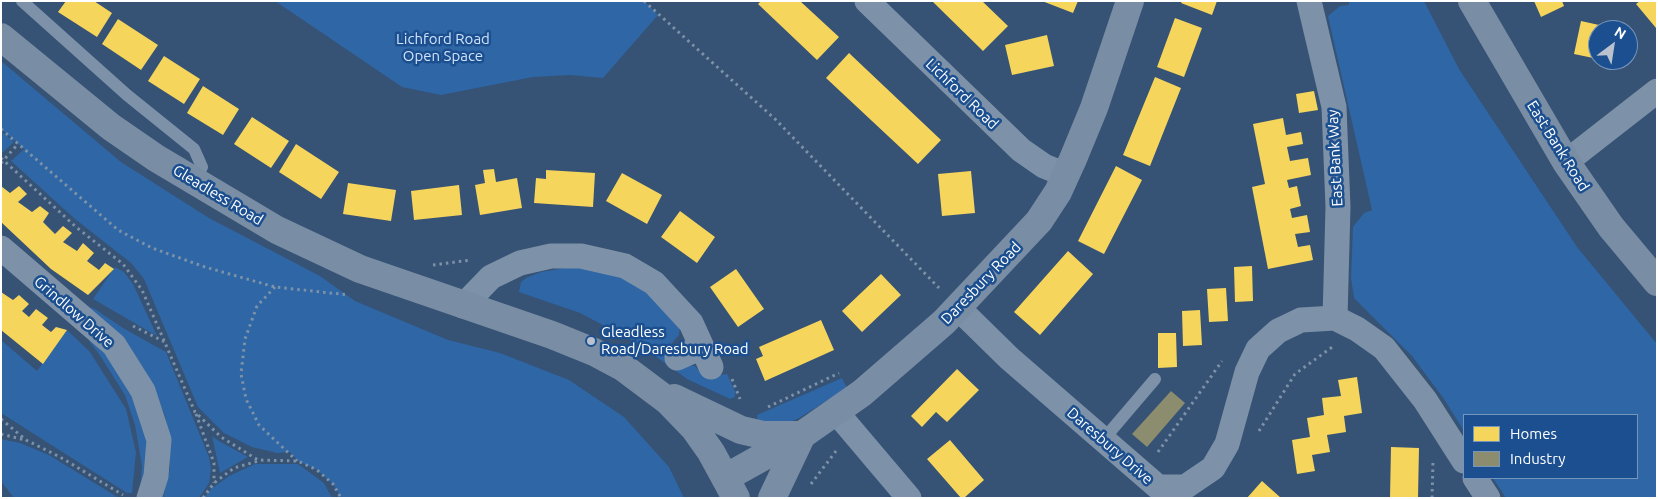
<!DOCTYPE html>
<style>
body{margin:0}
#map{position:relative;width:1658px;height:499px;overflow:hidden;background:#365274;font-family:Ubuntu,sans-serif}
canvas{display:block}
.frame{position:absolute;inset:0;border:2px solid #fff;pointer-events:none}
.legend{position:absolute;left:1463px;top:414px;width:175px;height:65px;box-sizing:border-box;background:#1b4f8f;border:1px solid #7695bc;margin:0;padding:6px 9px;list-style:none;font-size:15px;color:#fff}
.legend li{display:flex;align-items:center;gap:10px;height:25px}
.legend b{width:25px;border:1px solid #7695bc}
.north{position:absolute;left:1588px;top:20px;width:50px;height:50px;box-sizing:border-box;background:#1b4f8f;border:1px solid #7695bc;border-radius:50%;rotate:31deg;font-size:14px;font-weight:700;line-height:20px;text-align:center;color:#fff}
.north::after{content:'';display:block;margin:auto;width:18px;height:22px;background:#b9c2ce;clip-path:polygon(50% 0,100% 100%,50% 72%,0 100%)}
</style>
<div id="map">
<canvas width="1658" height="499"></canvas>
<div class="frame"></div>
<ul class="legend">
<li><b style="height:14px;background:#f6d55c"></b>Homes</li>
<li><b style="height:14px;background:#8c8c6e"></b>Industry</li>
</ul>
<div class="north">N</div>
</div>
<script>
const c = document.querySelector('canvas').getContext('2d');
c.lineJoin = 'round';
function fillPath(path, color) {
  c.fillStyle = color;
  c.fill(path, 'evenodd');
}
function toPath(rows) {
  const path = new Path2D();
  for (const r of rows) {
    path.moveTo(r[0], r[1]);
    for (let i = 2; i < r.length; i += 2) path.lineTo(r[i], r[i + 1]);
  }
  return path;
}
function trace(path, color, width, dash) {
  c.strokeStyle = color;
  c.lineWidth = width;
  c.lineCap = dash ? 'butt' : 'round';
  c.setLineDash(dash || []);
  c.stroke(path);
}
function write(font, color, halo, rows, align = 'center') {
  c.font = font + ' Ubuntu,sans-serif';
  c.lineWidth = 5;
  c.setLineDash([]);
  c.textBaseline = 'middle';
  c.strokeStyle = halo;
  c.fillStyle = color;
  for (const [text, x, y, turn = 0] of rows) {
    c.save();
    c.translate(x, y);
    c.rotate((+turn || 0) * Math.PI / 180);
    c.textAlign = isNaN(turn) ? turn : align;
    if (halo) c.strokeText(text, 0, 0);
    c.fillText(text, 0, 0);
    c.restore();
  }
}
fillPath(toPath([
 [275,1,644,1,658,15,603,78,570,75,533,77,441,95,402,87],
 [1349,1,1424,1,1459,69,1577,247,1657,344,1657,498,1506,498,1493,478,1637,478,1637,415,1464,415,1464,431,1444,399,1412,356,1354,298,1351,278,1353,227,1364,213,1372,210,1328,16,1340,6,1349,5],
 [1,61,121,162,209,218,320,276,355,301,448,340,500,353,569,380,624,417,669,467,684,498,341,498,333,484,317,470,298,461,290,452,277,453,252,447,224,433,198,407,144,279,131,263,75,219,11,161,24,149,1,129],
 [1,131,14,142,1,154],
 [577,266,629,275,680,326,679,335,667,349,674,365,695,366,705,378,727,374,735,391,735,397,730,399,687,379,637,343,580,313,519,292,521,282,526,278,541,272],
 [115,267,124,272,133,284,157,336,93,299],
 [87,306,95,309,123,328,166,352,209,457,211,469,209,483,199,498,163,498,170,468,170,441,165,416,153,387],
 [67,330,90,352,126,409,136,452,132,493,127,493,1,413,1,340,37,371],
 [91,339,113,361,128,386,151,449,140,490,142,466,135,425,125,395,99,354,89,341],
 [842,378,847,388,799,418,786,424,758,425,757,415],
 [212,436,219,441,248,457,220,473],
 [1,439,20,443,49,455,119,498,14,498,1,481],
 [255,464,298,464,324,483,332,498,204,498,211,489,229,476]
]), '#2f66a5');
fillPath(toPath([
 [66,1,94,1,112,13,97,37,58,12],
 [761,1,800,1,839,37,817,60,758,4],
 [932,1,982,1,1008,26,983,51],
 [1042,1,1078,1,1073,13],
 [1182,1,1217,1,1212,15,1181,3],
 [1534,1,1562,1,1564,6,1541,17],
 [1640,1,1657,1,1656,28,1636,4],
 [1175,18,1202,28,1184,77,1157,67],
 [118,19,158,45,141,70,102,44],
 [1581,21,1617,29,1598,30,1598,59,1574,54],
 [1047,35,1054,66,1012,75,1005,45],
 [849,53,941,140,918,164,826,78],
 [164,56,200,79,184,104,148,81],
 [1155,77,1181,88,1150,166,1123,155],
 [203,86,239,109,223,135,187,113],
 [1314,91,1318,110,1299,113,1296,94],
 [252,117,289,141,271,168,234,144],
 [1283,118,1286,135,1301,132,1303,144,1287,147,1290,161,1308,158,1311,175,1287,180,1289,188,1297,186,1301,206,1290,209,1292,218,1307,215,1310,232,1295,234,1298,247,1310,245,1313,260,1268,269,1252,187,1265,184,1253,124],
 [296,144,339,172,321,199,279,172],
 [1116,166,1142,180,1104,254,1078,241],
 [494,169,496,182,517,178,522,208,480,215,475,185,485,183,483,170],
 [546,170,595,173,593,207,534,203,536,178,546,179],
 [971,171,975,213,942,216,938,174],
 [622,173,662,195,647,224,606,201],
 [348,183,396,190,391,221,343,214],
 [459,185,462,215,414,220,411,191],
 [1,186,10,193,19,186,27,194,18,202,32,212,40,206,49,213,43,222,55,234,63,226,72,233,63,242,77,251,83,243,94,253,87,261,99,270,105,263,114,269,88,295,51,269,1,222],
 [680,211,715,237,697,263,661,237],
 [1068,251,1093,274,1040,335,1014,312],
 [1252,266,1253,301,1235,302,1234,267],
 [736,269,764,309,738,327,710,287],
 [881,274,901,295,862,332,842,311],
 [1226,288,1228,321,1209,322,1207,289],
 [1,292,13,300,19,295,29,304,22,311,29,317,36,309,48,318,42,325,51,332,56,327,67,330,43,364,1,330],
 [1200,310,1202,345,1183,346,1182,311],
 [821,320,834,350,765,381,756,359,763,356,759,347],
 [1158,333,1176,333,1177,367,1158,368],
 [957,369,979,390,947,422,936,412,922,427,911,416],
 [1357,377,1362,413,1344,416,1346,432,1327,435,1330,452,1312,455,1315,471,1297,474,1292,440,1310,437,1307,418,1324,415,1322,398,1341,396,1338,380],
 [950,440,984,480,964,498,961,498,927,459],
 [1391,447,1419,448,1418,498,1390,498],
 [1262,481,1281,498,1247,498]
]), '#f6d55c');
fillPath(toPath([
 [1171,391,1185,403,1147,447,1132,434]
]), '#8c8c6e');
trace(toPath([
 [644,1,775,119,939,288],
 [1,129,118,230,152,248,205,267,275,287,349,295],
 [1,158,76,227,123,264,142,290,195,412,221,437,258,460,298,461,317,470,333,484,341,498],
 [1,163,18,144],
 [433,265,471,260],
 [275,287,257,306,245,339,241,374,246,399,259,425,297,461],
 [133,326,165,342],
 [732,379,740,399],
 [768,407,839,373],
 [196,414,214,463,214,483],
 [1,419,26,440,60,457,123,495],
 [1259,431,1295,374,1335,345],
 [1,434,25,440],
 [1158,452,1222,361],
 [811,484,836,451],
 [203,498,214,483,234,468,258,461],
 [1432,498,1433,461]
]), '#7d92a8', 3, [2.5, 4]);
trace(toPath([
 [22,1,127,95,194,149,202,167,194,181],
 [1103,440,1155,379]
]), '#7d92a8', 12);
trace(toPath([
 [867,1,1021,150,1044,166,1066,175],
 [1309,1,1334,107,1338,207,1335,318],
 [1566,162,1657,91],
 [1,248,114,345,143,391,159,440,156,476,149,498],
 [463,306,491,277,520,263,551,256,581,256,625,266,654,283,691,323,711,367],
 [958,308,1009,358,1158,487,1185,487,1213,468,1227,444,1247,372,1258,349,1278,331,1301,320,1335,318,1357,329,1384,348,1425,400,1464,461],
 [677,358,702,347],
 [837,413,909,498],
 [1475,478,1488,498]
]), '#7d92a8', 25);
trace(toPath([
 [1472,1,1566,162,1611,227,1657,282],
 [1,37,111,127,156,158,277,230,360,269,552,335,594,352,624,368,668,401,694,428,711,452,736,498],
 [674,398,741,430,763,435,798,435],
 [725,478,802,435,862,393,944,322,1039,221,1058,192,1073,159,1094,108,1130,1],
 [772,498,802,435]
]), '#798da4', 28);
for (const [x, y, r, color] of [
 [591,341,5,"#b9c2ce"]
]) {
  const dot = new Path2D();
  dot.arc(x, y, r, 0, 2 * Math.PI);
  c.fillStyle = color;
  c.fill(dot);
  trace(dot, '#1b4f8f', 2);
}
write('15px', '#cfe3fa', '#1b4f8f', [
 ["Lichford Road",443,39],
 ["Open Space",443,56]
]);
write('15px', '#fff', '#1b4f8f', [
 ["Lichford Road",962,94,44],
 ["East Bank Road",1558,146,58],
 ["East Bank Way",1335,158,-93],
 ["Gleadless Road",218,195,31],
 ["Daresbury Road",981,283,-46],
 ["Grindlow Drive",74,312,41],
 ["Daresbury Drive",1110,446,41]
]);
write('15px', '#fff', '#1b4f8f', [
 ["Gleadless",601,332],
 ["Road/Daresbury Road",601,349]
], 'left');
</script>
